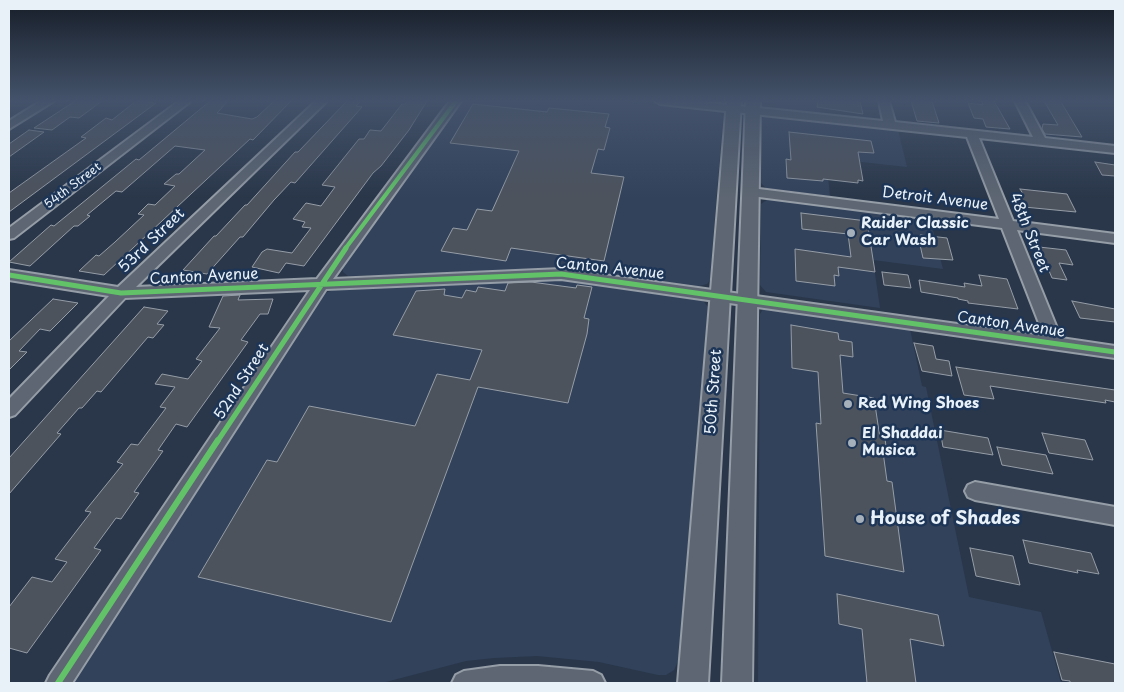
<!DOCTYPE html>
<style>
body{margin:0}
#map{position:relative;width:1124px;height:692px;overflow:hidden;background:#2a374a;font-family:"Playpen Sans",sans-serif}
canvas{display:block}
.frame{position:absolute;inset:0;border:10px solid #e8f1f8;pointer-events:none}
</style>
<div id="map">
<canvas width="1124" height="692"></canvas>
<div class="frame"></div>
</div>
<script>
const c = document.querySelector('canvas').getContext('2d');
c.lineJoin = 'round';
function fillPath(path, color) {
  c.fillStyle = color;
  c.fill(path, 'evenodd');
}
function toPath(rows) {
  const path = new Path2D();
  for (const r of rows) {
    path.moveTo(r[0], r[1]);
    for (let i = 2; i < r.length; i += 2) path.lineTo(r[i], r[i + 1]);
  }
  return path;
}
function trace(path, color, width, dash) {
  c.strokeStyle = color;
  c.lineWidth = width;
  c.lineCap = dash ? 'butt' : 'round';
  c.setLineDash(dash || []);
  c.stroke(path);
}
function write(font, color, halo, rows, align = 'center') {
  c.font = font + ' "Playpen Sans",sans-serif';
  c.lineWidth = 5;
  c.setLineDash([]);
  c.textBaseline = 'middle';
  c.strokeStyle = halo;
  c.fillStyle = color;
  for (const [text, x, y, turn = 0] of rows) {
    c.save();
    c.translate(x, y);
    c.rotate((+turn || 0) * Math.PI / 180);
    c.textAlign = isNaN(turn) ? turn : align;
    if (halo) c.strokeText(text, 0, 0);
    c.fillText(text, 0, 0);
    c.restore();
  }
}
fillPath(toPath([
 [461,101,616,101,719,113,723,117,710,280,707,284,699,286,568,269,348,276,343,272,343,266],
 [776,101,819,101,821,114,778,109,776,107],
 [765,116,898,130,907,167,826,158,830,196,766,188,761,183,761,119],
 [768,199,930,219,943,269,873,260,880,308,766,292,760,285,761,204],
 [540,279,573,280,698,298,704,302,708,307,679,659,674,670,666,675,658,675,599,662,537,656,494,658,466,661,382,683,70,683,325,293,337,289],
 [764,308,910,329,922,386,926,387,969,597,1041,612,1061,683,758,683,760,314]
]), '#32425b');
const building = toPath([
 [75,101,102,101,79,118,70,117,52,130,34,128,75,101],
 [136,101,156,103,9,212,9,193,86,138,81,137,106,118,112,120,136,101],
 [210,101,228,101,217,113,252,119,257,117,274,101,291,101,253,140,250,139,104,275,79,271,96,255,99,256,115,242,144,215,138,214,148,204,155,205,175,186,164,184,176,174,179,174,205,150,175,146,122,192,116,191,87,215,90,216,78,226,74,226,30,266,9,262,51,225,54,226,136,159,139,160,210,101],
 [347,101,361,101,356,106,362,107,295,183,291,182,274,200,243,237,240,237,207,274,183,270,214,236,216,236,245,205,247,205,295,152,298,152,347,101],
 [408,101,427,101,409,130,381,166,373,173,304,266,286,263,279,273,252,267,262,252,267,249,292,253,311,228,302,227,305,222,293,219,306,203,321,206,335,187,322,185,359,139,364,139,370,130,381,131,402,104,405,104,408,101],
 [818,101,860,101,863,114,817,107,818,101],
 [911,101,932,101,939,123,917,121,911,101],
 [982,101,994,101,1010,129,986,127,983,119,974,118,968,103,983,105,982,101],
 [1044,101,1061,102,1082,137,1045,134,1042,129,1043,124,1058,125,1044,101],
 [473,104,547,112,549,108,609,114,605,127,610,128,604,150,598,149,591,173,624,177,604,261,511,248,506,261,441,251,453,228,467,230,477,209,492,211,519,151,450,143,473,104],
 [29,130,44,132,9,157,9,144,29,130],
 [789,132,871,141,874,153,858,152,863,181,858,180,858,183,823,179,823,181,787,178,786,159,791,160,789,132],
 [1095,162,1115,165,1115,176,1102,175,1095,162],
 [1020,189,1067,194,1076,212,1024,207,1018,193,1023,194,1020,189],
 [801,213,867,221,875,272,838,267,839,276,834,275,835,286,796,281,795,249,851,257,848,234,802,229,801,213],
 [921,235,947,238,953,260,923,258,918,236,922,237,921,235],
 [1039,247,1066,250,1073,265,1059,263,1067,280,1052,278,1039,247],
 [882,272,908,275,911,288,884,285,882,272],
 [979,275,1007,279,1018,309,968,303,968,301,958,299,958,298,921,292,919,280,965,287,964,283,982,286,979,275],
 [531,282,576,288,577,285,592,287,584,318,589,319,587,334,568,403,478,387,391,622,198,577,267,460,277,462,309,406,415,426,437,374,470,380,482,350,393,335,416,291,445,289,444,295,462,298,466,290,476,292,478,287,505,291,508,283,531,282],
 [240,295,238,300,273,299,268,314,260,314,241,340,248,342,187,427,176,424,158,450,163,451,134,492,139,493,121,519,116,518,94,548,101,550,27,653,9,648,9,607,32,577,52,582,67,562,55,559,91,512,85,511,123,464,117,462,131,444,138,445,166,408,160,407,175,387,155,384,162,374,188,379,202,361,196,359,220,328,209,327,223,296,240,295],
 [53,299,78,303,50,331,40,329,19,351,27,352,9,370,9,341,53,299],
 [1072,301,1115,309,1115,322,1080,318,1072,301],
 [144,307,168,311,157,324,164,325,153,338,148,337,101,392,97,391,82,408,79,408,57,433,61,434,9,494,9,458,144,307],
 [791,325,838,333,839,340,852,342,853,357,840,355,843,393,874,398,880,438,885,439,887,453,883,452,887,481,892,482,904,572,825,556,816,423,821,424,818,372,792,368,791,325],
 [914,343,933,346,936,359,949,361,952,376,922,371,914,343],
 [956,367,1115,390,1115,402,1105,400,1106,403,990,386,994,399,964,395,956,367],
 [940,430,988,438,993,455,943,447,940,430],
 [1042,433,1085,440,1093,460,1049,453,1042,433],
 [997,447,1046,455,1053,474,1002,465,997,447],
 [1023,540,1091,553,1099,574,1077,570,1078,573,1029,563,1023,540],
 [970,548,1013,556,1020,585,976,576,970,548],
 [837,594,938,615,944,646,910,639,916,683,867,683,862,629,839,624,837,594],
 [1054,652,1115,664,1115,683,1070,683,1070,681,1062,680,1054,652]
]);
fillPath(building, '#4d535d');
trace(building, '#959da7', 1);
const minor = toPath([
 [41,101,54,101,9,129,9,121,41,101],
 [179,101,191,101,14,238,9,239,9,228,179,101],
 [316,101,327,101,136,287,317,279,450,101,461,101,333,279,561,269,1044,336,1002,228,751,196,745,192,751,188,999,219,967,137,660,104,655,101,691,101,883,121,879,101,889,101,895,122,1033,137,1015,101,1025,101,1045,138,1115,146,1115,153,979,138,1013,221,1115,234,1115,243,1017,230,1061,338,1115,346,1115,358,561,279,326,289,72,683,46,683,50,675,310,290,125,298,15,415,9,417,9,399,109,296,9,280,9,270,118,287,316,101],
 [975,482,1115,507,1115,525,975,500,968,497,965,491,968,485,975,482],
 [500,666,538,666,593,671,601,675,605,683,452,683,456,675,464,671,500,666]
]);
const major = toPath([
 [727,101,741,101,708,683,678,683,727,101],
 [746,101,760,101,752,683,722,683,746,101]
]);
trace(minor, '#959da7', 4);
trace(major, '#959da7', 4);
fillPath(minor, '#5d6672');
fillPath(major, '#5d6672');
trace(toPath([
 [345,249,456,101]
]), '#61c268', 4);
trace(toPath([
 [9,275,121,293,561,274,1115,352],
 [217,442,346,248]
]), '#61c268', 5);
trace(toPath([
 [58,683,218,440]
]), '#61c268', 6);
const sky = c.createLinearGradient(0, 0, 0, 198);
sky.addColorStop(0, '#171e29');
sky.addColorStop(0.51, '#44536b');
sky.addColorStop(1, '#44536b00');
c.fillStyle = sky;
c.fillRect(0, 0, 1124, 198);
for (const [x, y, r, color] of [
 [851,233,5,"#a6b0bb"],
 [848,404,5,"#a6b0bb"],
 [852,443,5,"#a6b0bb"],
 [860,519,5,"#a6b0bb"]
]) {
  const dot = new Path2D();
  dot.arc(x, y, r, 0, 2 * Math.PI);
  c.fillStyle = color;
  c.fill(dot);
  trace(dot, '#1d3557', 2);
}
write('12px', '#e8f1f8', '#1d3557', [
 ["54th Street",73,186,-37]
]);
write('15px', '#e8f1f8', '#1d3557', [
 ["Detroit Avenue",935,199,7],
 ["48th Street",1029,233,68],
 ["53rd Street",152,241,-44],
 ["Canton Avenue",610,269,6],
 ["Canton Avenue",204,277,-3],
 ["Canton Avenue",1011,325,8],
 ["52nd Street",242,382,-57],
 ["50th Street",714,392,-86]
]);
write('bold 15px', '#e8f1f8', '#1d3557', [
 ["Raider Classic",861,224],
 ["Car Wash",861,241],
 ["Red Wing Shoes",858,404],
 ["El Shaddai",862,434],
 ["Musica",862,451]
], 'left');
write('bold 18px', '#e8f1f8', '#1d3557', [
 ["House of Shades",870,519]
], 'left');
</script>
